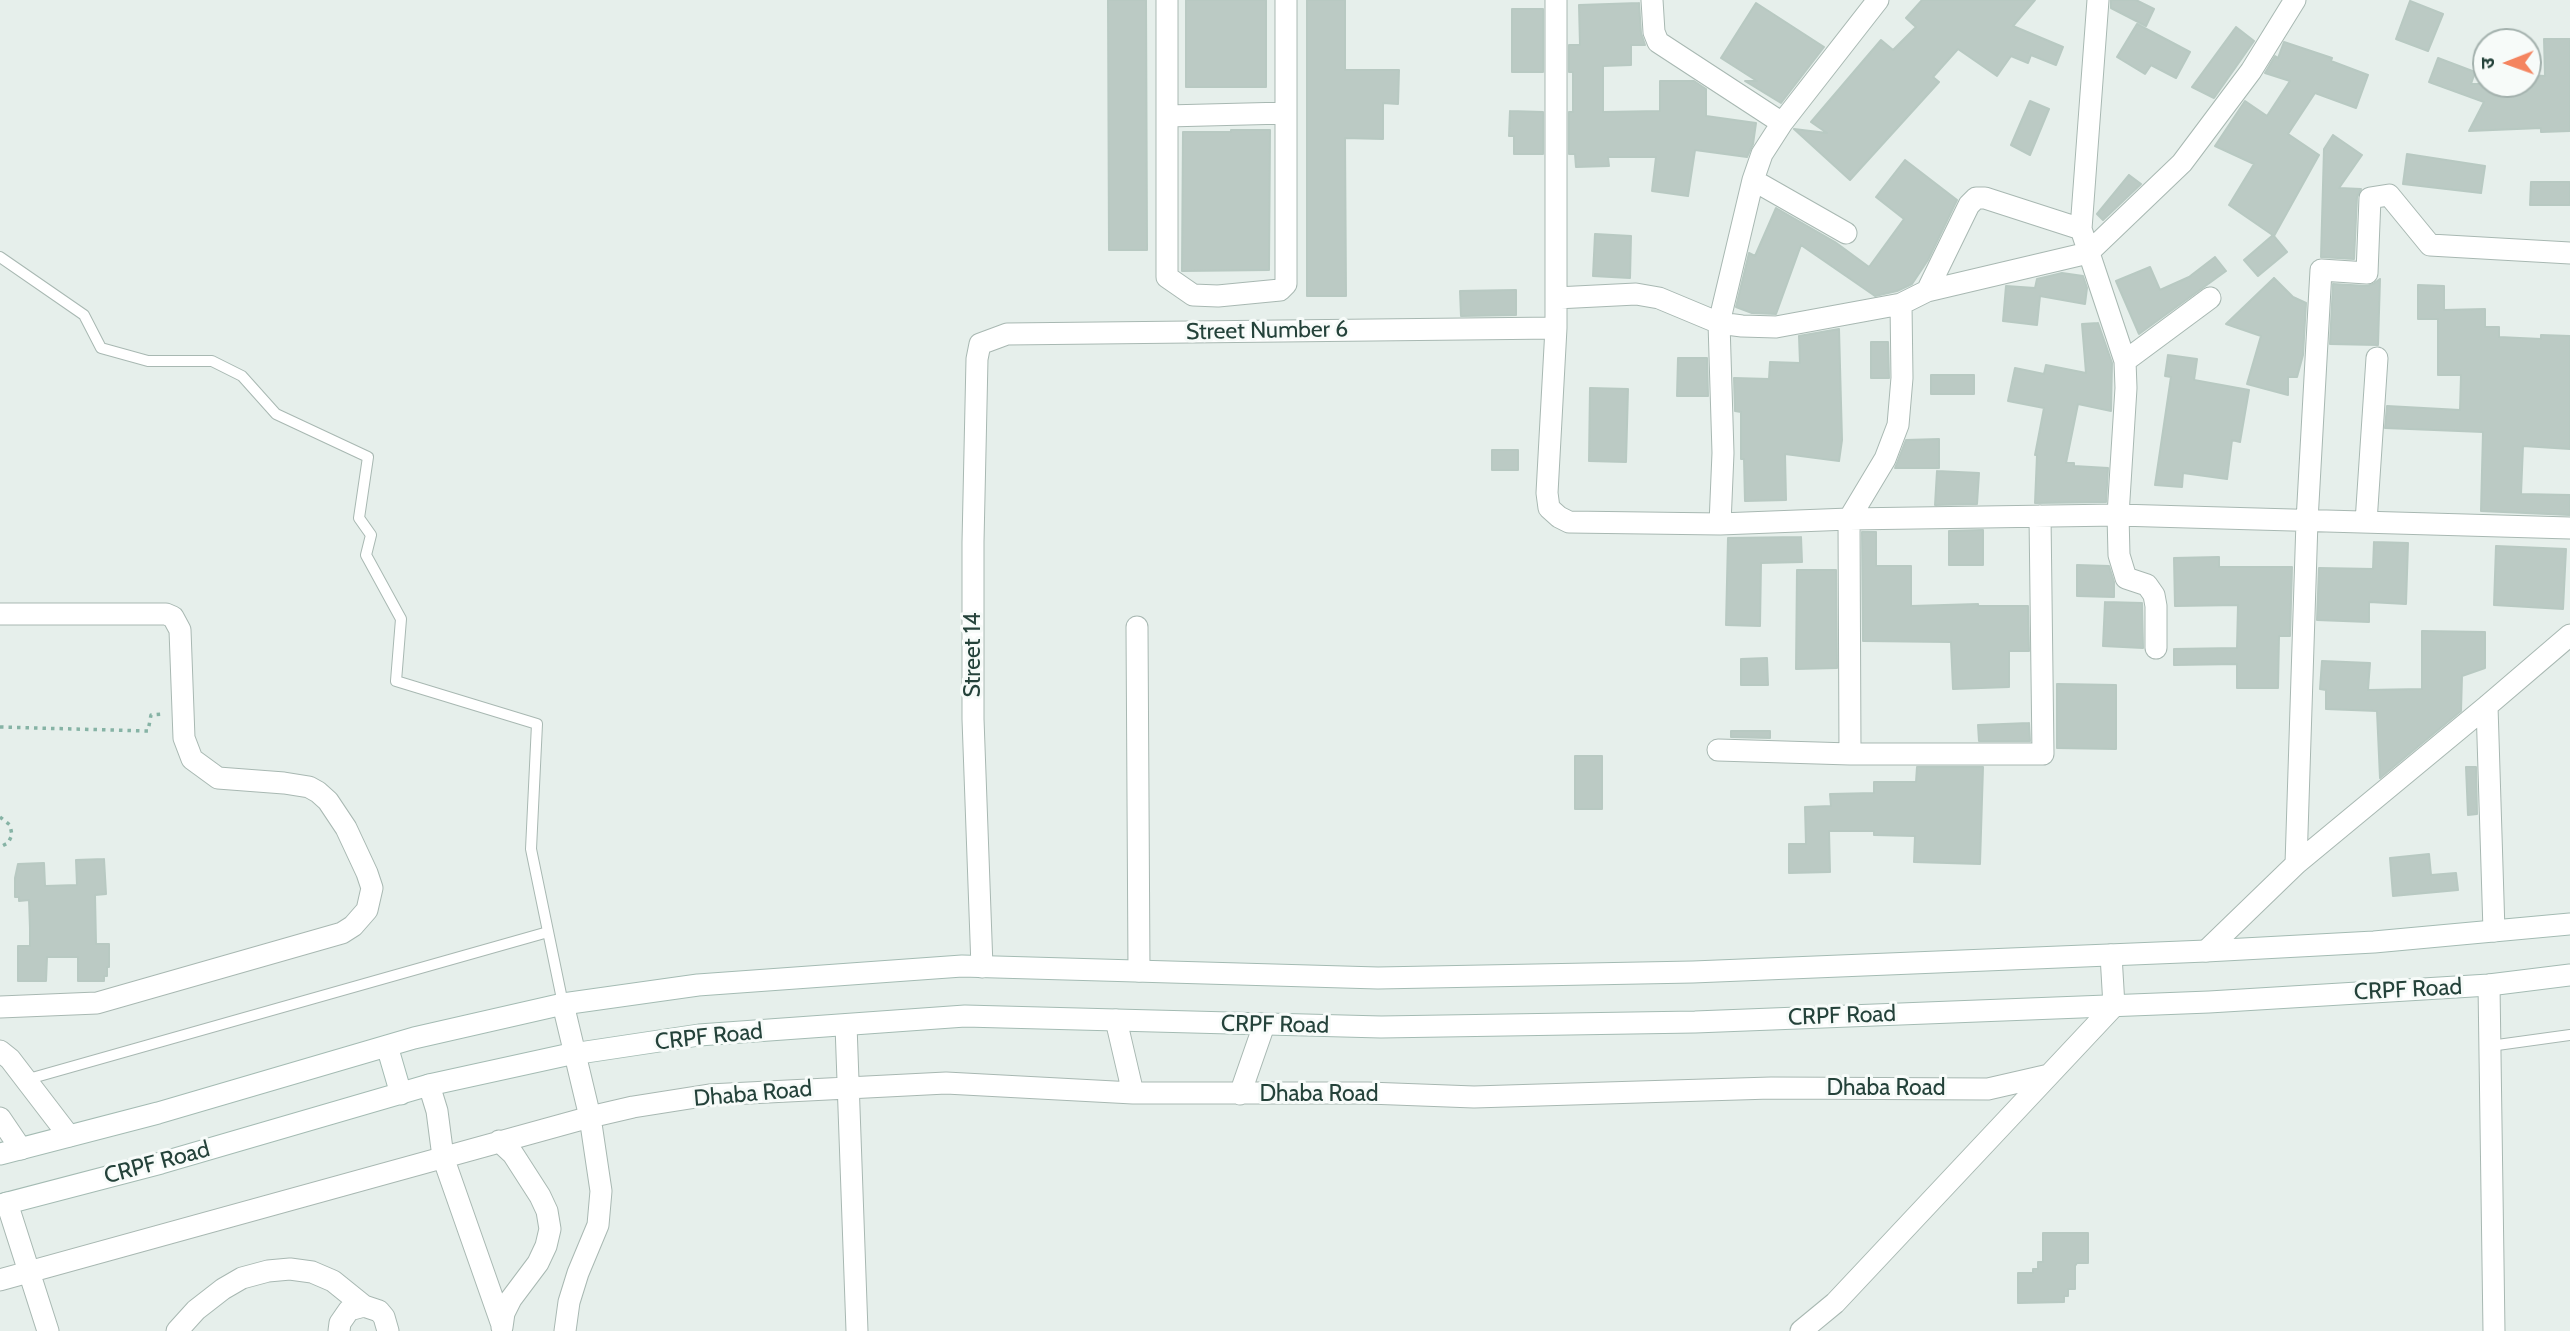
<!DOCTYPE html>
<meta charset="utf-8">
<style>
body{margin:0}
#map{position:relative;width:2570px;height:1331px;overflow:hidden;background:#e6efeb;font-family:Cabin,"Noto Sans Devanagari",sans-serif}
canvas{display:block}
.north{position:absolute;left:2472px;top:28px;width:70px;height:70px;box-sizing:border-box;background:#f7fbf9;border:2px solid #a3b1ad;border-radius:50%;rotate:269deg;font-size:19px;font-weight:700;line-height:28px;text-align:center;color:#24423a}
.north::after{content:'';display:block;margin:auto;width:24px;height:32px;background:#f4845f;clip-path:polygon(50% 0,100% 100%,50% 72%,0 100%)}
</style>
<div id="map">
<canvas width="2570" height="1331"></canvas>
<div class="north">उ</div>
</div>
<script>
const c = document.querySelector('canvas').getContext('2d');
c.lineJoin = 'round';
function fillPath(path, color) {
  c.fillStyle = color;
  c.fill(path, 'evenodd');
}
function toPath(rows) {
  const path = new Path2D();
  for (const r of rows) {
    path.moveTo(r[0], r[1]);
    for (let i = 2; i < r.length; i += 2) path.lineTo(r[i], r[i + 1]);
  }
  return path;
}
function trace(path, color, width, dash) {
  c.strokeStyle = color;
  c.lineWidth = width;
  c.lineCap = dash ? 'butt' : 'round';
  c.setLineDash(dash || []);
  c.stroke(path);
}
function write(font, color, halo, rows, align = 'center') {
  c.font = font + ' Cabin,sans-serif';
  c.lineWidth = 6;
  c.setLineDash([]);
  c.textBaseline = 'middle';
  c.strokeStyle = halo;
  c.fillStyle = color;
  for (const [text, x, y, turn = 0] of rows) {
    c.save();
    c.translate(x, y);
    c.rotate((+turn || 0) * Math.PI / 180);
    c.textAlign = isNaN(turn) ? turn : align;
    if (halo) c.strokeText(text, 0, 0);
    c.fillText(text, 0, 0);
    c.restore();
  }
}
const building = toPath([
 [1108,0,1146,0,1147,250,1109,250,1108,0],
 [1186,0,1266,0,1266,87,1186,87,1186,0],
 [1307,0,1345,0,1345,70,1399,70,1398,104,1383,103,1383,139,1345,138,1346,296,1307,296,1307,0],
 [1922,0,2035,0,2013,26,2063,47,2056,65,2031,55,2028,63,2011,56,1997,76,1958,49,1933,77,1939,82,1850,180,1794,129,1827,133,1811,122,1881,40,1893,50,1916,27,1906,18,1922,0],
 [2111,0,2136,0,2154,9,2146,26,2111,8,2111,0],
 [2410,1,2443,14,2428,51,2396,39,2410,1],
 [1639,3,1641,33,1645,45,1631,45,1631,65,1603,66,1603,112,1660,111,1660,81,1694,81,1706,89,1706,116,1756,123,1753,144,1747,157,1695,150,1688,196,1652,191,1656,157,1608,157,1609,166,1576,167,1575,154,1569,154,1569,112,1573,112,1573,72,1569,72,1569,45,1580,45,1579,5,1639,3],
 [1756,3,1824,47,1781,103,1745,81,1757,81,1721,58,1756,3],
 [1512,9,1543,9,1543,72,1512,72,1512,9],
 [2137,24,2190,52,2176,78,2151,65,2145,74,2117,57,2137,24],
 [2236,27,2254,41,2214,98,2192,87,2236,27],
 [2544,39,2570,39,2570,131,2541,132,2541,128,2469,131,2484,102,2429,82,2438,58,2475,72,2471,84,2528,84,2528,75,2545,76,2544,39],
 [2284,42,2332,58,2331,61,2368,75,2356,108,2315,93,2288,134,2319,155,2274,236,2229,205,2254,164,2215,146,2245,101,2267,116,2290,81,2265,73,2275,56,2278,58,2284,42],
 [2030,101,2049,109,2030,155,2011,145,2030,101],
 [1510,111,1543,112,1543,154,1514,154,1514,136,1509,136,1510,111],
 [1231,130,1270,130,1269,270,1182,271,1183,132,1231,132,1231,130],
 [2333,135,2362,155,2339,188,2361,189,2357,197,2354,259,2321,257,2324,149,2333,135],
 [2407,154,2485,166,2481,193,2403,184,2407,154],
 [1905,160,1957,200,1928,260,1912,284,1897,291,1875,296,1801,245,1776,314,1752,313,1736,307,1749,253,1755,256,1776,208,1835,242,1869,267,1904,219,1876,197,1905,160],
 [2129,175,2141,184,2103,220,2097,214,2129,175],
 [2531,182,2570,182,2570,205,2530,205,2531,182],
 [1595,234,1631,236,1630,278,1593,276,1595,234],
 [2273,235,2287,252,2258,276,2244,260,2273,235],
 [2215,257,2226,271,2139,334,2116,281,2150,267,2160,290,2189,277,2215,257],
 [2062,273,2083,276,2087,288,2085,304,2040,296,2037,325,2003,321,2006,286,2035,288,2037,279,2062,273],
 [2274,278,2293,297,2306,303,2303,355,2297,377,2288,377,2288,395,2247,384,2261,336,2226,324,2274,278],
 [2380,279,2378,345,2330,344,2333,284,2367,286,2373,284,2380,279],
 [2418,285,2444,286,2444,310,2485,309,2485,327,2499,327,2499,337,2541,339,2541,335,2570,336,2570,449,2523,446,2521,494,2570,495,2570,515,2481,511,2483,432,2385,428,2387,406,2460,410,2461,375,2438,375,2438,319,2418,319,2418,285],
 [1516,290,1516,315,1461,316,1460,291,1516,290],
 [2098,323,2112,363,2111,411,2078,404,2066,463,2074,463,2074,466,2108,468,2106,502,2035,503,2037,455,2035,455,2044,408,2008,401,2015,368,2044,374,2046,365,2086,373,2082,324,2098,323],
 [1839,329,1842,440,1839,461,1785,454,1786,500,1745,501,1744,459,1741,459,1741,412,1735,411,1734,378,1769,379,1770,362,1800,363,1799,336,1839,329],
 [1871,342,1888,342,1889,378,1871,378,1871,342],
 [2168,355,2197,359,2194,380,2249,390,2240,442,2232,440,2227,479,2183,473,2182,487,2155,485,2171,377,2165,376,2168,355],
 [1678,358,1707,358,1708,396,1677,396,1678,358],
 [1931,375,1974,375,1974,394,1931,394,1931,375],
 [1590,388,1628,389,1626,462,1589,461,1590,388],
 [1939,439,1939,468,1895,468,1906,440,1939,439],
 [1492,450,1518,450,1518,470,1492,470,1492,450],
 [1937,471,1979,473,1977,504,1935,505,1937,471],
 [1983,530,1983,565,1949,565,1949,531,1983,530],
 [1862,532,1876,532,1876,566,1911,566,1911,606,1978,604,1978,606,2028,606,2029,651,2009,651,2009,687,1953,689,1951,642,1863,641,1862,532],
 [1801,537,1802,562,1761,563,1760,626,1726,625,1728,538,1801,537],
 [2374,542,2408,543,2406,604,2369,602,2369,622,2317,620,2319,568,2373,569,2374,542],
 [2496,546,2566,549,2563,609,2494,605,2496,546],
 [2219,557,2219,567,2292,567,2290,636,2279,636,2278,688,2237,688,2237,664,2174,665,2174,649,2237,648,2238,605,2175,606,2174,558,2219,557],
 [2077,565,2109,566,2114,582,2114,597,2077,596,2077,565],
 [1797,570,1836,570,1837,668,1796,669,1797,570],
 [2105,602,2142,603,2143,648,2103,646,2105,602],
 [2422,631,2485,632,2485,668,2462,676,2461,711,2380,778,2377,711,2326,709,2326,690,2320,689,2322,661,2370,663,2368,690,2422,689,2422,631],
 [1767,658,1768,685,1741,685,1741,659,1767,658],
 [2057,684,2116,685,2116,749,2057,748,2057,684],
 [2029,723,2030,741,1979,741,1978,725,2029,723],
 [1731,731,1770,731,1770,738,1731,737,1731,731],
 [1575,756,1602,756,1602,809,1575,809,1575,756],
 [1917,767,1983,767,1980,864,1914,862,1915,836,1874,835,1874,831,1829,831,1830,872,1789,873,1789,844,1806,844,1805,807,1831,806,1830,794,1874,793,1874,782,1916,782,1917,767],
 [2466,767,2476,767,2477,814,2468,815,2466,767],
 [2429,854,2431,875,2456,873,2458,890,2393,896,2390,858,2429,854],
 [104,859,106,894,95,895,96,944,109,944,109,967,107,967,107,976,104,976,104,981,78,981,78,957,47,957,46,981,18,981,18,946,30,946,30,928,29,900,19,901,19,897,15,897,15,878,18,864,44,863,45,886,77,885,76,860,104,859],
 [2043,1233,2088,1233,2088,1263,2077,1263,2075,1266,2075,1289,2068,1289,2068,1296,2064,1296,2064,1302,2018,1303,2018,1273,2033,1273,2033,1269,2038,1269,2038,1262,2043,1262,2043,1233]
]);
fillPath(building, '#bbcac4');
trace(building, '#b8c9c2', 2);
const lane = toPath([
 [0,257,84,315,101,348,148,361,212,361,242,376,276,414,368,457,359,518,371,535,366,555,401,619,396,681,537,724,531,849,563,1004],
 [2490,1046,2570,1035],
 [25,1080,548,932]
]);
const street = toPath([
 [1167,0,1167,277,1193,295,1218,296,1280,290,1286,284,1286,0],
 [1556,0,1556,328,1547,493,1549,508,1559,517,1569,522,1720,524,1849,519,2118,515,2570,528],
 [1652,0,1654,32,1658,42,1782,123],
 [1167,116,1286,113],
 [1753,180,1846,233],
 [2081,229,2098,0],
 [1927,291,1969,205,1976,198,1985,198,2081,229,2125,361,2126,388,2118,515,2119,555,2126,578,2147,585,2154,595,2156,606,2156,648],
 [1556,298,1636,294,1659,298,1719,323,1742,326,1776,327,1901,304,1927,291,2088,253,2182,163,2251,71,2295,0],
 [2125,361,2210,298],
 [2366,522,2377,358],
 [1720,524,1723,453,1719,323,1753,180,1762,154,1782,123,1878,0],
 [0,614,166,614,173,617,180,630,184,738,192,759,218,778,284,783,309,787,318,792,328,801,346,828,367,873,372,888,367,910,353,926,342,933,97,1003,0,1007],
 [1137,627,1139,971],
 [2487,706,2494,931],
 [1718,750,1850,754,2043,754,2040,516],
 [1850,754,1849,519,1885,459,1898,425,1902,378,1901,304],
 [2296,864,2307,521,2321,270,2367,273,2370,198,2389,195,2430,245,2570,253],
 [2206,951,2296,864,2487,706,2570,635],
 [982,967,973,719,973,542,977,359,980,344,1007,334,1556,328],
 [2489,985,2494,1331],
 [563,1004,590,1117,601,1191,598,1225,578,1273,569,1302,565,1331],
 [1116,1020,1133,1093],
 [846,1025,857,1331],
 [0,1051,10,1059,69,1136],
 [429,1085,437,1111,443,1157,502,1325],
 [1240,1094,1264,1025],
 [0,1118,21,1149],
 [499,1141,513,1154,540,1196,547,1211,550,1229,546,1246,538,1263,511,1299,504,1313,502,1327],
 [7,1203,48,1331],
 [0,1280,590,1117,633,1107,709,1095,946,1083,1133,1093,1368,1093,1474,1097,1771,1088,1988,1089,2049,1075],
 [177,1331,196,1310,223,1289,242,1278,268,1271,290,1269,312,1272,333,1281,364,1306],
 [339,1331,340,1323,349,1310,364,1306,379,1311,384,1317,388,1331],
 [1801,1331,1835,1303,2114,1006,2111,955]
]);
const secondary = toPath([
 [387,1046,401,1094],
 [0,1154,158,1113,414,1038,563,1004,698,985,962,966,1378,978,1693,972,2206,951,2374,942,2570,924],
 [0,1205,161,1163,429,1085,566,1055,699,1035,965,1016,1381,1027,1695,1022,2209,1002,2489,985,2570,975]
]);
trace(lane, '#a8b8b2', 12);
trace(street, '#a8b8b2', 23);
trace(secondary, '#a4bbb3', 23);
trace(toPath([
 [0,727,148,731,151,715,163,714],
 [0,817,10,825,12,835,8,843,0,847]
]), '#86b3a5', 3.5, [3.5, 5]);
trace(lane, '#fff', 10);
trace(street, '#fff', 21);
trace(secondary, '#fff', 21);
write('23px', '#24423a', '#f7fbf9', [
 ["Street Number 6",1267,331,-1],
 ["Street 14",973,655,-90],
 ["CRPF Road",2408,990,-3],
 ["CRPF Road",1842,1016,-2],
 ["CRPF Road",1275,1025,1],
 ["CRPF Road",709,1037,-6],
 ["Dhaba Road",1886,1088],
 ["Dhaba Road",753,1094,-5],
 ["Dhaba Road",1319,1094],
 ["CRPF Road",157,1163,-15]
]);
</script>
